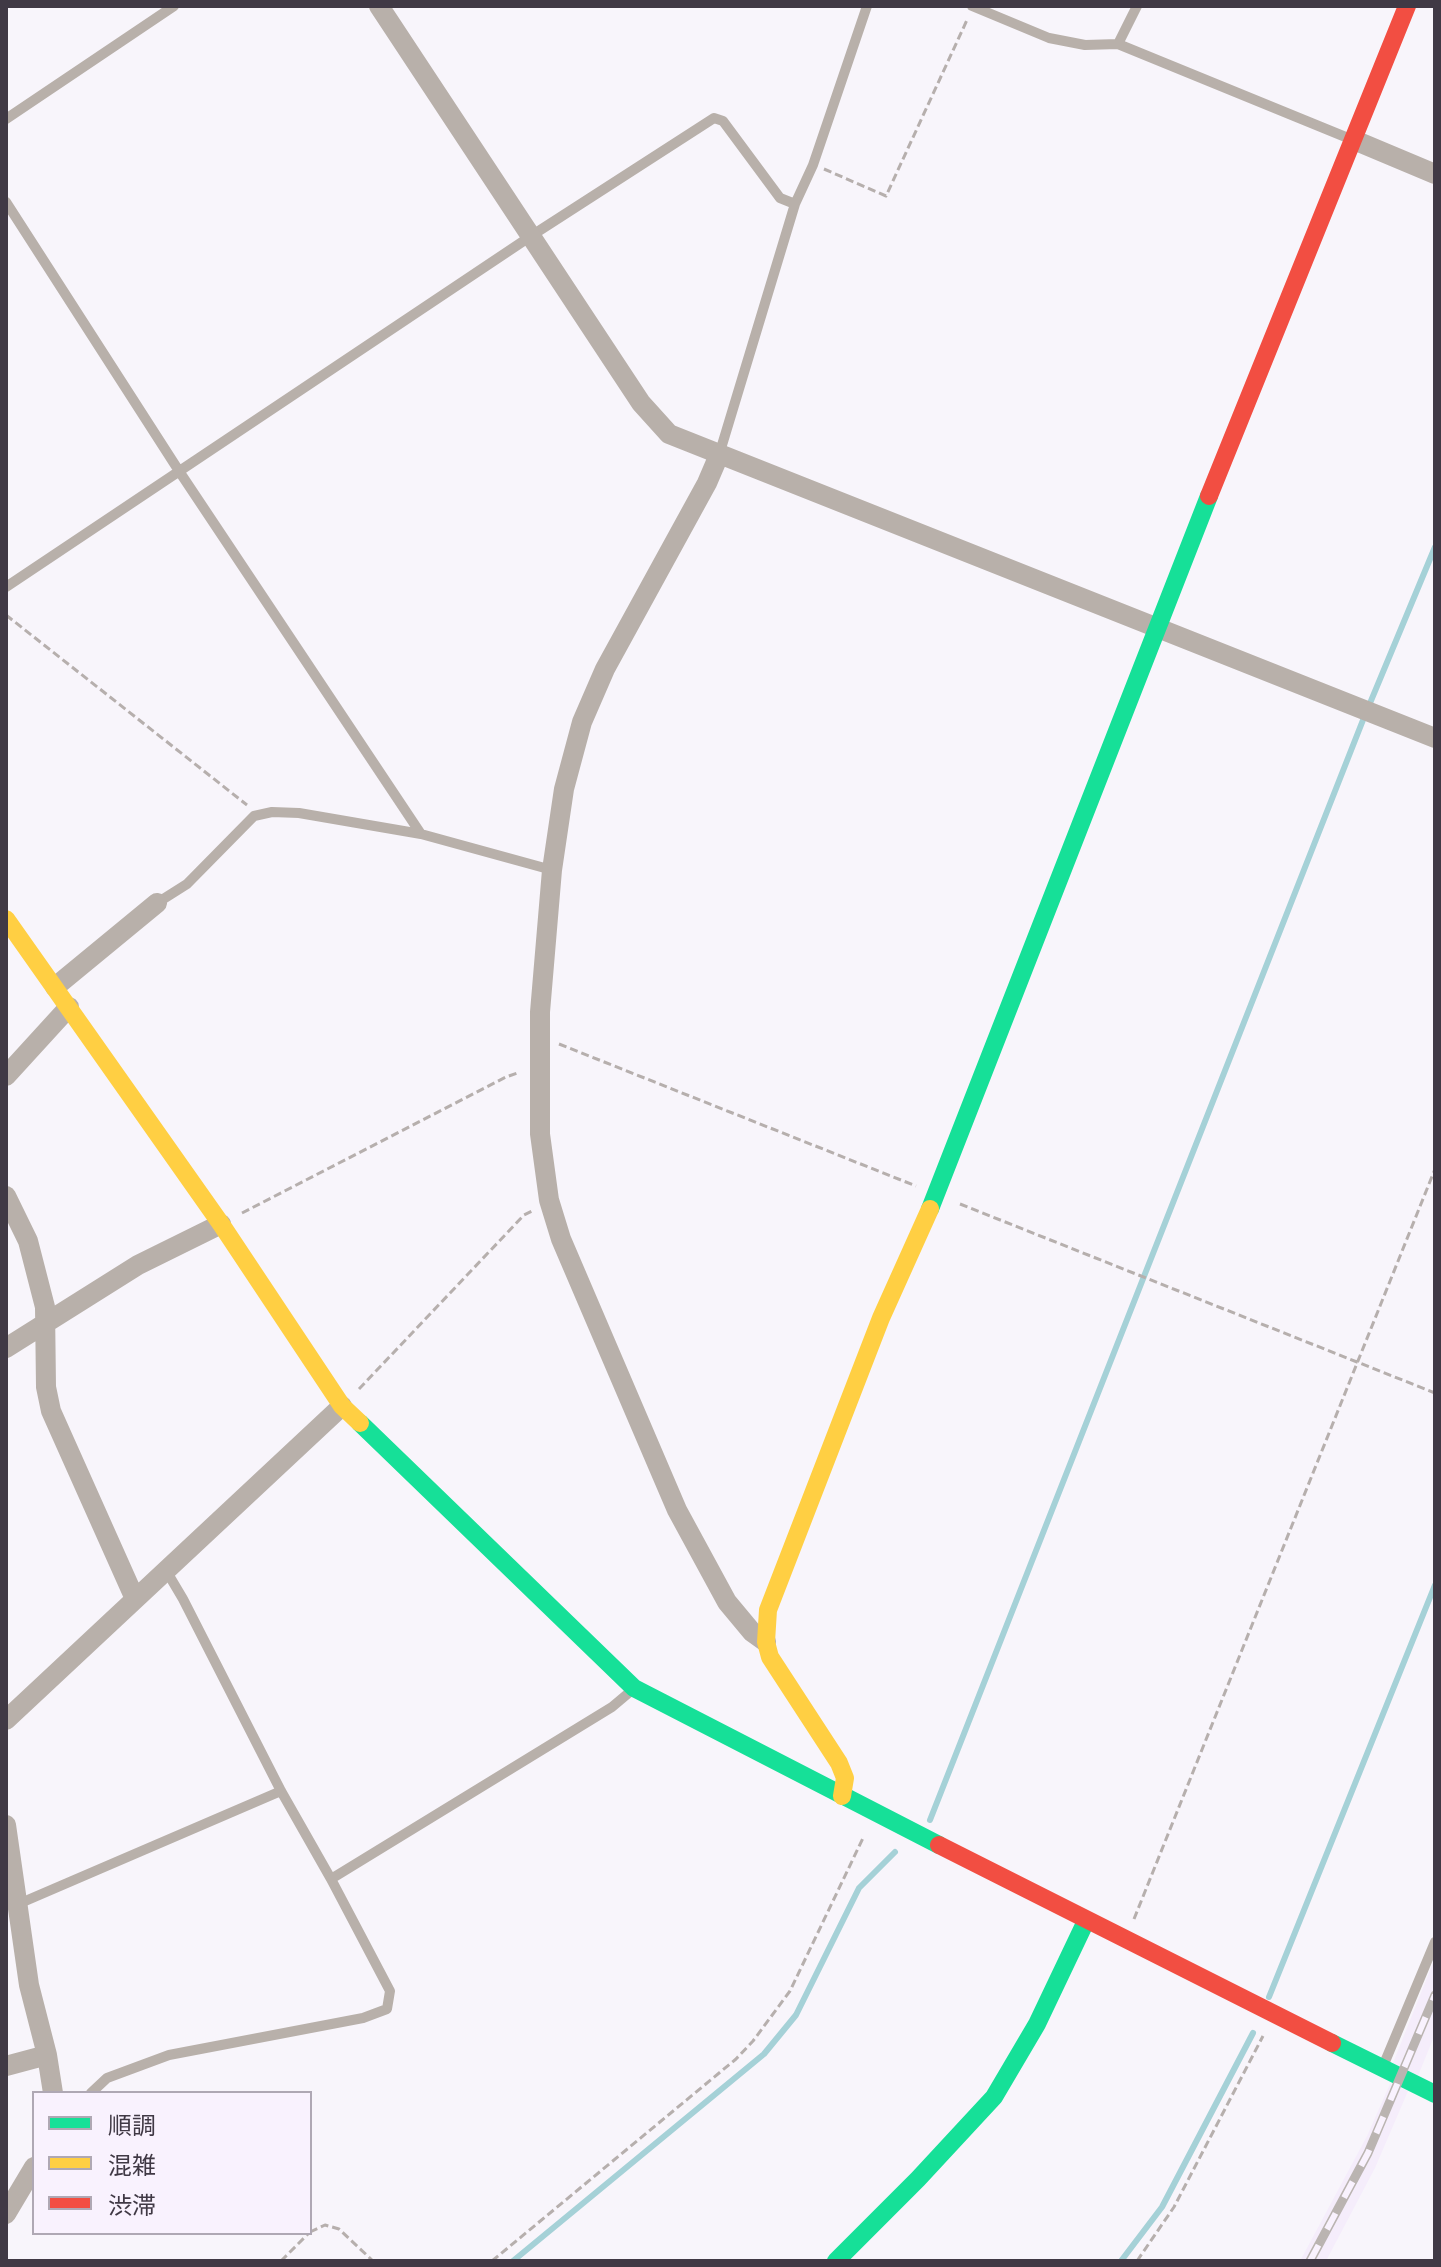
<!DOCTYPE html>
<meta charset="utf-8">
<style>
body{margin:0}
#map{position:relative;width:1441px;height:2267px;overflow:hidden;background:#f8f5fb;font-family:"Times New Roman","Noto Sans JP",serif}
canvas{display:block}
.frame{position:absolute;inset:0;border:8px solid #403945;pointer-events:none}
.legend{position:absolute;left:32px;top:2091px;width:280px;height:144px;box-sizing:border-box;background:#f9f2fe;border:2px solid #afa8b4;margin:0;padding:10px 14px;list-style:none;font-size:24px;color:#403945}
.legend li{display:flex;align-items:center;gap:16px;height:40px}
.legend b{width:40px;border:2px solid #afa8b4}
</style>
<div id="map">
<canvas width="1441" height="2267"></canvas>
<div class="frame"></div>
<ul class="legend">
<li><b style="height:10px;background:#16e098"></b>順調</li>
<li><b style="height:10px;background:#ffcf43"></b>混雑</li>
<li><b style="height:10px;background:#f24e42"></b>渋滞</li>
</ul>
</div>
<script>
const c = document.querySelector('canvas').getContext('2d');
c.lineJoin = 'round';
function fillPath(path, color) {
  c.fillStyle = color;
  c.fill(path, 'evenodd');
}
function toPath(rows) {
  const path = new Path2D();
  for (const r of rows) {
    path.moveTo(r[0], r[1]);
    for (let i = 2; i < r.length; i += 2) path.lineTo(r[i], r[i + 1]);
  }
  return path;
}
function trace(path, color, width, dash) {
  c.strokeStyle = color;
  c.lineWidth = width;
  c.lineCap = dash ? 'butt' : 'round';
  c.setLineDash(dash || []);
  c.stroke(path);
}
fillPath(toPath([
 [1435,1958,1435,2034,1418,2076,1393,2063],
 [1390,2084,1408,2091,1375,2168,1326,2261,1300,2261,1367,2136]
]), '#f5edfb');
trace(toPath([
 [930,1820,1363,720,1435,547],
 [1269,1997,1435,1585],
 [513,2261,764,2054,796,2015,859,1888,895,1852],
 [1121,2261,1162,2207,1253,2033]
]), '#a5d1d7', 6);
trace(toPath([
 [824,169,886,196,967,20],
 [6,615,247,805],
 [559,1044,916,1186],
 [960,1204,1435,1393],
 [242,1213,506,1077,520,1072],
 [359,1389,524,1215,532,1211],
 [1134,1919,1435,1169],
 [310,2232,325,2225,339,2229,373,2261],
 [281,2261,309,2233],
 [492,2261,736,2059,753,2041,790,1991,864,1836],
 [1137,2261,1174,2207,1263,2036]
]), '#b6afad', 3, [8, 4]);
trace(toPath([
 [972,6,1049,38,1085,45,1118,44,1348,138],
 [1118,44,1137,6],
 [6,119,174,6],
 [6,202,179,471,421,834],
 [719,455,795,204,813,165,867,6],
 [6,587,531,236,714,118,723,121,780,198,795,204],
 [157,903,187,884,254,816,272,812,299,813,421,834,552,870],
 [331,1879,612,1707,631,1691],
 [16,1905,281,1791],
 [1384,2064,1435,1942],
 [91,2093,107,2078,169,2055,363,2018,387,2009,390,1991,331,1879,281,1791,183,1599,167,1572]
]), '#b8b0aa', 10);
trace(toPath([
 [379,6,641,403,669,434,1435,738],
 [1354,140,1435,174],
 [719,455,707,483,605,669,582,722,564,789,552,870,540,1012,540,1134,549,1200,561,1239,677,1510,727,1602,752,1632,766,1642],
 [55,987,157,903],
 [6,1076,69,1007],
 [6,1196,28,1241,45,1307,46,1387,51,1411,135,1599],
 [6,1348,138,1265,221,1224],
 [6,1720,342,1406],
 [6,1825,29,1985,47,2055,53,2093],
 [6,2066,47,2055],
 [6,2214,34,2167]
]), '#b8b0aa', 20);
trace(toPath([
 [930,1209,1209,496],
 [360,1423,634,1688,939,1845],
 [1332,2043,1435,2094],
 [836,2261,918,2179,994,2097,1037,2024,1086,1921]
]), '#16e098', 18);
trace(toPath([
 [6,919,221,1224,342,1406,360,1423],
 [842,1796,845,1778,839,1763,770,1657,766,1642,768,1610,881,1318,930,1209]
]), '#ffcf43', 18);
trace(toPath([
 [1209,496,1407,6],
 [939,1845,1332,2043]
]), '#f24e42', 18);
const rail = toPath([
 [1310,2261,1368,2153,1435,1995]
]);
trace(rail, '#bab4b1', 9);
trace(rail, '#f9f2fe', 6, [18]);
</script>
